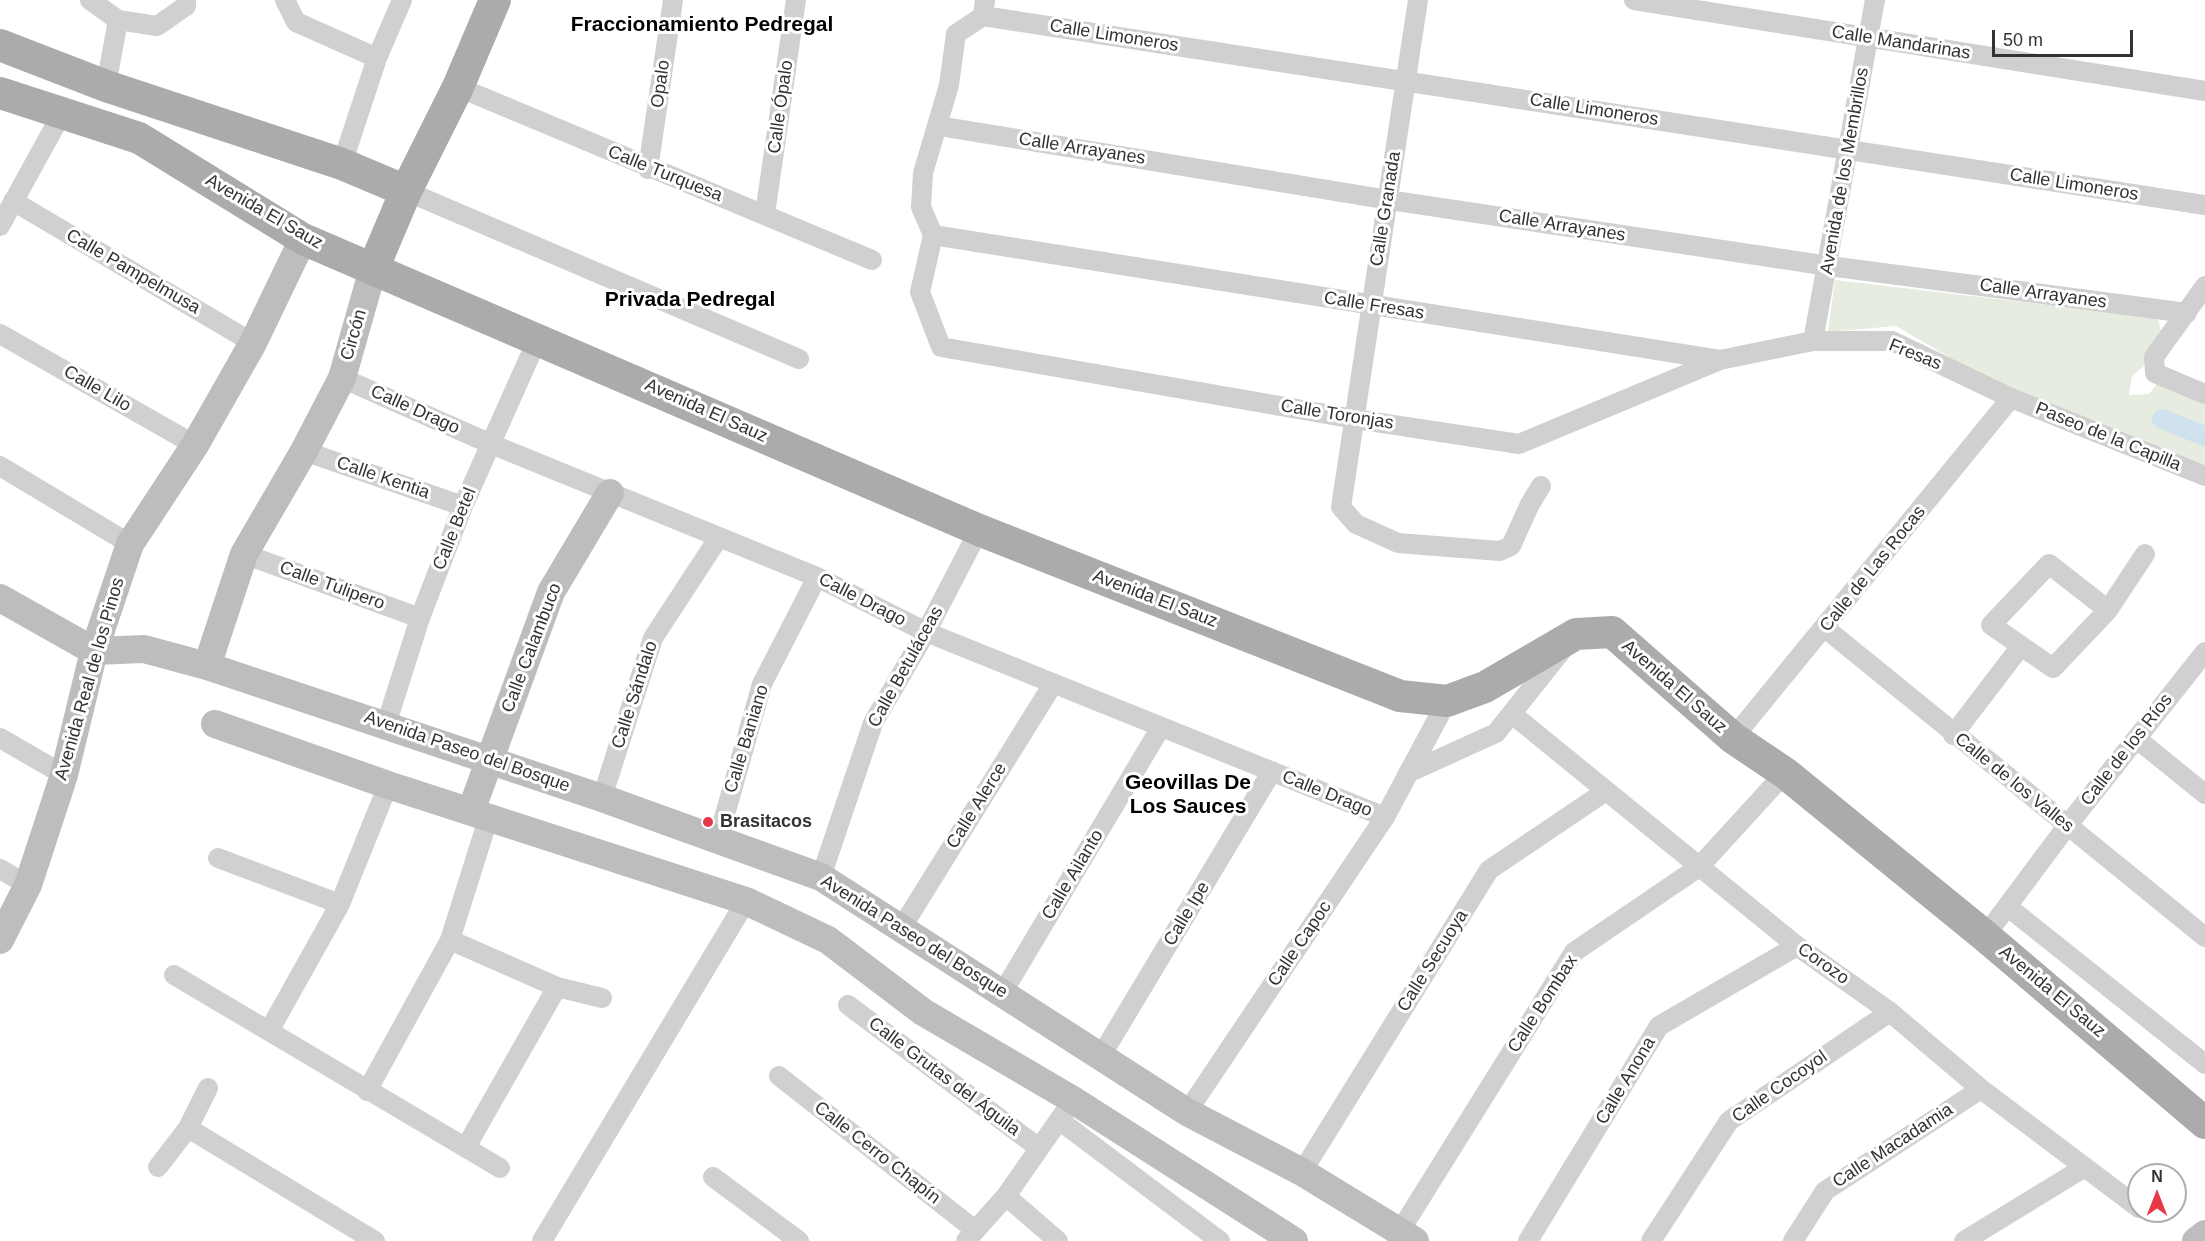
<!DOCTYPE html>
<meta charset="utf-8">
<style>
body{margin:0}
#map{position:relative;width:2205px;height:1241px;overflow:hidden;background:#fff;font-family:Arial,sans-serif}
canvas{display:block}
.north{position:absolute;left:2127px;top:1163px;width:60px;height:60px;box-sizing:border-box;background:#fff;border:2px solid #adadad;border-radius:50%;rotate:0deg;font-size:16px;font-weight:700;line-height:24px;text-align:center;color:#333}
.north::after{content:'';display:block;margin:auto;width:21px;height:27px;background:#e63946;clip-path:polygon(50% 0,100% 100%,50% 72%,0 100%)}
.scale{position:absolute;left:1992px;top:30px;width:141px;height:27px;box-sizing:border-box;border:3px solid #333;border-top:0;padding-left:8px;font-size:18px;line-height:21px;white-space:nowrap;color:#333;-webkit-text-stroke:4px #fff;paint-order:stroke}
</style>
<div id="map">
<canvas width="2205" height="1241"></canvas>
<div class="north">N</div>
<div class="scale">50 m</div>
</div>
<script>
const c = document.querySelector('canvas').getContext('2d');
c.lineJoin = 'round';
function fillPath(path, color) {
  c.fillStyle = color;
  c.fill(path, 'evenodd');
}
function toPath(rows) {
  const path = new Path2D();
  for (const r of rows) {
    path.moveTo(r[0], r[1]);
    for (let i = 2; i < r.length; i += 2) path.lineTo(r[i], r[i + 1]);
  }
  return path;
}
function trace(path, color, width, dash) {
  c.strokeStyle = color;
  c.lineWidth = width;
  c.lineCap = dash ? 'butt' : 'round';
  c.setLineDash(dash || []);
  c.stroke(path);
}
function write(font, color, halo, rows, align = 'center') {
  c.font = font + ' Arial,sans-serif';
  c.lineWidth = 6;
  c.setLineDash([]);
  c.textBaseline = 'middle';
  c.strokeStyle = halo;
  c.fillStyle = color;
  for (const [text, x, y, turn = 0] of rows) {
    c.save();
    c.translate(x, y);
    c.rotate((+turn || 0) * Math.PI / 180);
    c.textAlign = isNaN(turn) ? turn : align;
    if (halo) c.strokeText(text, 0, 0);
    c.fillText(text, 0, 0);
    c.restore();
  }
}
fillPath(toPath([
 [1835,280,2158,318,2161,331,2144,366,2132,376,2129,395,2149,394,2157,384,2205,403,2205,471,2014,395,1896,326,1828,332]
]), '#e6ecdf');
trace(toPath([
 [2162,419,2205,436]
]), '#cfe2ee', 20);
trace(toPath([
 [90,0,118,20,157,26,186,6,186,0],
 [285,0,296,22,377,58],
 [985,0,983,16,956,34,949,85,923,173,921,207,933,235,920,292,941,347,1355,419,1519,444,1720,360],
 [1418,0,1341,507,1356,524,1398,543,1500,551,1511,546,1530,504,1541,486],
 [1634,0,2205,91],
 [983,16,2205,205],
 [106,86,118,20],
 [458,87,872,260],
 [939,126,1389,200,1829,266,2187,313],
 [342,164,377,58,402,0],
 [648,169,673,0],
 [406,191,799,359],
 [13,201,253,343],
 [765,214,796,0],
 [0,226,61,115],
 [933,235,1720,360,1813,341,1892,341,2011,398,2205,476],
 [2205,286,2154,357,2155,373,2205,394],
 [0,334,195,445],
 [1813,341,1875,0],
 [342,378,491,444,817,577,926,632,1385,817],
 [304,451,463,506],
 [0,466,130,544],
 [244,554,420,618],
 [2108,610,2049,564,1991,625,2053,668,2108,610,2145,554],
 [1825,628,2205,937],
 [1512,714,1797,946,1890,1012,1981,1089,2139,1208],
 [386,725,420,618,463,506,538,338],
 [1953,735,2021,646],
 [0,738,64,775],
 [1733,738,2011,398],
 [2137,739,2205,794],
 [1408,773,1496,733,1563,649],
 [602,798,653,638,719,537],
 [718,839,762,684,817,577],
 [218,858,340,904],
 [0,869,28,885],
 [821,877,873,723,926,632,979,530],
 [2008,907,2205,1064],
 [902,927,1053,684],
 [1985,936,2067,826,2205,652],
 [450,940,557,987,602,998],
 [174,975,500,1168],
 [1003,992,1161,727],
 [848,1005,1039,1148],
 [269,1031,340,904,388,785],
 [1101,1056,1272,771],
 [779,1076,975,1230],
 [367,1091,450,940,489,816],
 [1187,1112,1385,817,1447,701],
 [1059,1120,1220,1241],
 [188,1128,375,1241],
 [466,1147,557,987],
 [158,1167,188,1128,208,1088],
 [1302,1172,1489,870,1606,791],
 [713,1177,799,1241],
 [1006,1196,1058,1241],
 [1400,1231,1574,952,1699,867,1785,773],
 [542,1241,746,901],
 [966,1241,1006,1196,1066,1110],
 [1528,1241,1659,1026,1797,946],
 [1651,1241,1729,1121,1890,1012],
 [1793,1241,1825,1191,1981,1089],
 [1964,1241,2085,1167]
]), '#d0d0d0', 20);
trace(toPath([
 [0,598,94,651,144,649,207,666,602,798,821,877,1187,1112,1302,1172,1415,1241],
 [207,666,244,554,304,451,342,378,373,269],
 [215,724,388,785,746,901,828,940,923,1012,1073,1100,1294,1241],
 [471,811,551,592,610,493],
 [0,940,28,885,64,775,94,651,130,544,195,445,253,343,303,239],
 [2196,1241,2205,1234]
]), '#bdbdbd', 28);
trace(toPath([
 [0,45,106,86,342,164,406,191],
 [0,93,139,138,303,239,979,530,1400,696,1447,701,1485,687,1576,634,1612,632,1733,738,1785,773,1985,936,2205,1123],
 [373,269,406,191,458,87,495,0]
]), '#ababab', 32);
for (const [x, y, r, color] of [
 [708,822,6,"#e63946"]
]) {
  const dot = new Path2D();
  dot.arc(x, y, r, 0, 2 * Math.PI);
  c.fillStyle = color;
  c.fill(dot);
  trace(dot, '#fff', 2);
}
write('18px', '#333', '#fff', [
 ["Calle Limoneros",1114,36,9],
 ["Calle Mandarinas",1901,43,9],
 ["Opalo",661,84,-82],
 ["Calle Ópalo",781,107,-82],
 ["Calle Limoneros",1594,110,9],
 ["Calle Arrayanes",1082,149,9],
 ["Avenida de los Membrillos",1845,171,-80],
 ["Calle Turquesa",665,174,22],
 ["Calle Limoneros",2074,185,9],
 ["Calle Granada",1386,209,-81],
 ["Avenida El Sauz",264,212,30],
 ["Calle Arrayanes",1562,226,9],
 ["Calle Pampelmusa",133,272,30],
 ["Calle Arrayanes",2043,294,8],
 ["Calle Fresas",1374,306,9],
 ["Circón",354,335,-74],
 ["Fresas",1915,355,22],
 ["Calle Lilo",97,389,30],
 ["Calle Drago",415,410,24],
 ["Avenida El Sauz",706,411,24],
 ["Calle Toronjas",1337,415,9],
 ["Paseo de la Capilla",2108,437,22],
 ["Calle Kentia",383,478,19],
 ["Calle Betel",455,529,-68],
 ["Calle de Las Rocas",1873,569,-51],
 ["Calle Tulipero",332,586,20],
 ["Avenida El Sauz",1155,599,21],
 ["Calle Drago",862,600,27],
 ["Calle Calambuco",532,648,-69],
 ["Calle Betuláceas",906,667,-61],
 ["Avenida Real de los Pinos",90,679,-74],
 ["Avenida El Sauz",1674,687,41],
 ["Calle Sándalo",635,695,-72],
 ["Calle Baniano",747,739,-73],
 ["Calle de los Ríos",2127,750,-52],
 ["Avenida Paseo del Bosque",467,752,19],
 ["Calle de los Valles",2014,783,39],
 ["Calle Drago",1327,794,22],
 ["Calle Alerce",977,806,-58],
 ["Calle Ailanto",1073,875,-59],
 ["Calle Ipe",1187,914,-59],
 ["Avenida Paseo del Bosque",914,937,32],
 ["Calle Capoc",1300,944,-56],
 ["Calle Secuoya",1433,961,-58],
 ["Corozo",1823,964,35],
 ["Avenida El Sauz",2052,992,40],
 ["Calle Bombax",1543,1004,-57],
 ["Calle Grutas del Águila",944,1077,37],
 ["Calle Anona",1626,1081,-59],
 ["Calle Cocoyol",1780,1087,-35],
 ["Calle Macadamia",1893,1146,-33],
 ["Calle Cerro Chapín",877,1153,38]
]);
write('bold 18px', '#333', '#fff', [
 ["Brasitacos",720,822]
], 'left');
write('bold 21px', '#000', '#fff', [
 ["Fraccionamiento Pedregal",702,25],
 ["Privada Pedregal",690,300],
 ["Geovillas De",1188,783],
 ["Los Sauces",1188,807]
]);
</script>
